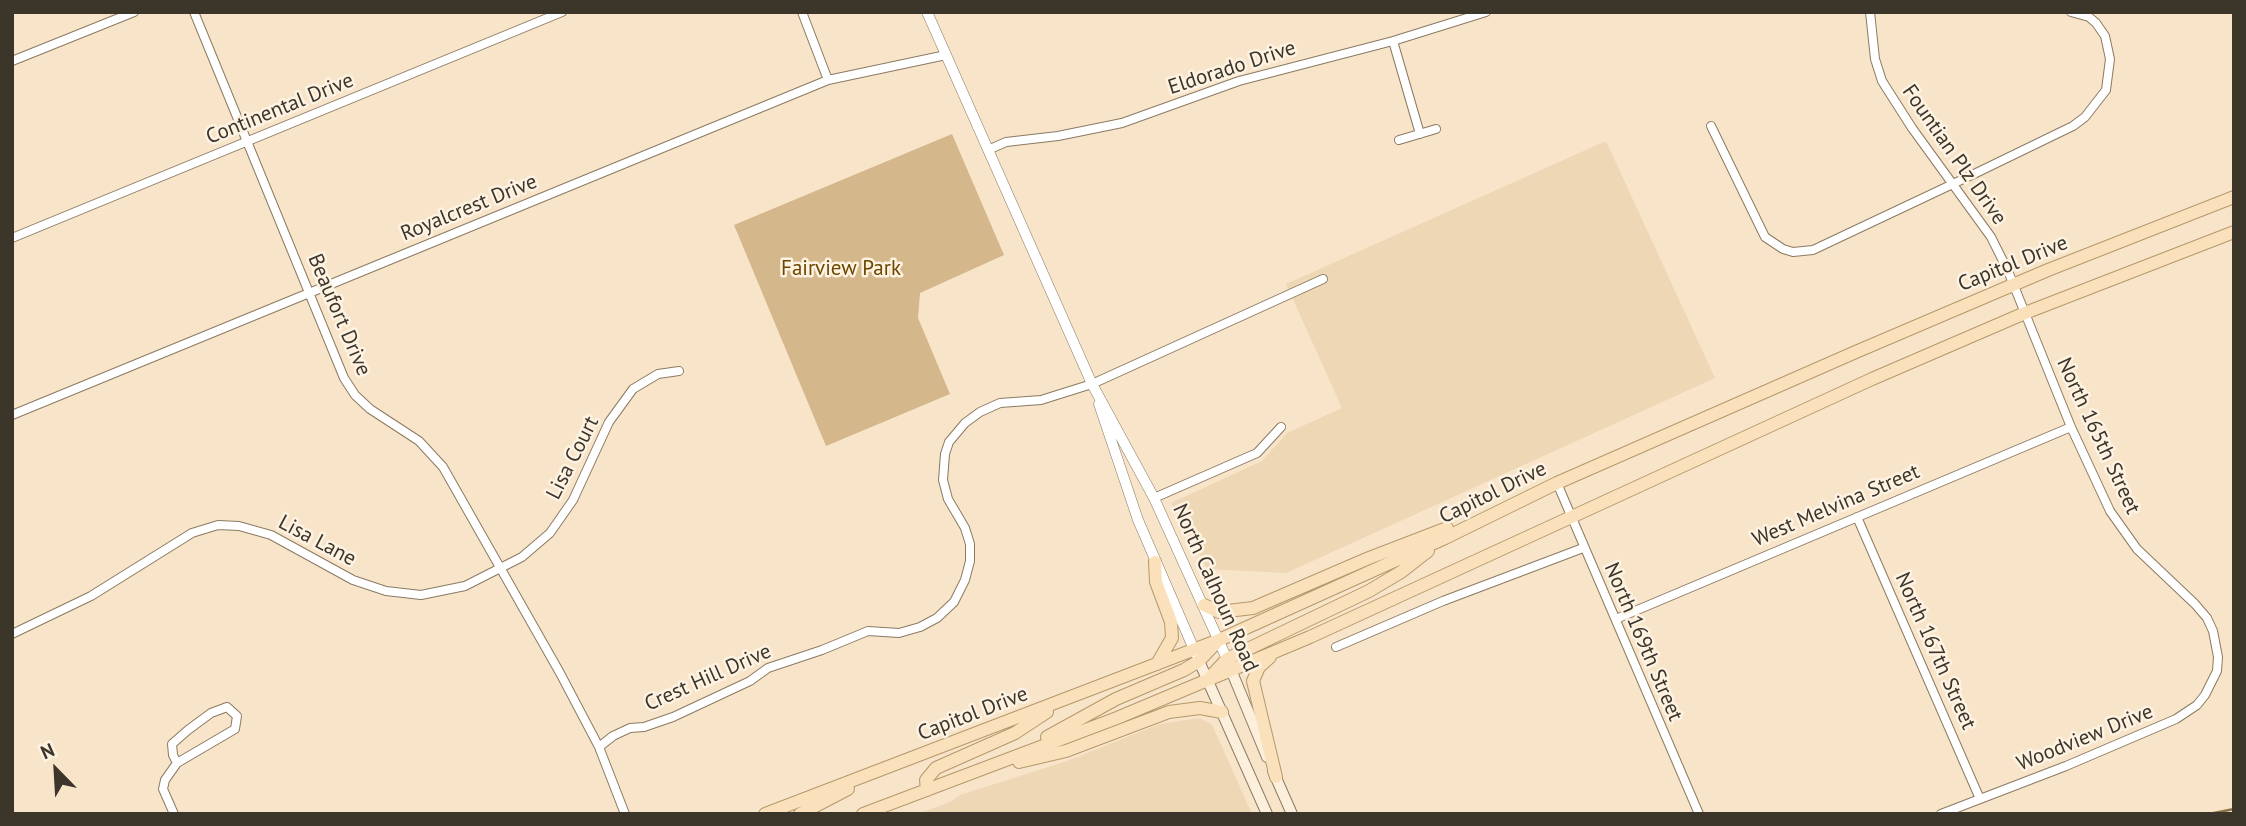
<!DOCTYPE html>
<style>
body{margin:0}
#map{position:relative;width:2246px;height:826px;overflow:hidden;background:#f7e4c9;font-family:"PT Sans",sans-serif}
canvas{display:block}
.frame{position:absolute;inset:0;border:14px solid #3c352a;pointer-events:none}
.north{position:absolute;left:21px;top:735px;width:70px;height:70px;-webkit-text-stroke:5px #fef2e2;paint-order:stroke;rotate:336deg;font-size:19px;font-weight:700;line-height:28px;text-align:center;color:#3c352a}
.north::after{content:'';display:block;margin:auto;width:24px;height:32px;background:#3c352a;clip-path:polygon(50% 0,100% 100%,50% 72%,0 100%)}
</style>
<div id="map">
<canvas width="2246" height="826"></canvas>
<div class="frame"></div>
<div class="north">N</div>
</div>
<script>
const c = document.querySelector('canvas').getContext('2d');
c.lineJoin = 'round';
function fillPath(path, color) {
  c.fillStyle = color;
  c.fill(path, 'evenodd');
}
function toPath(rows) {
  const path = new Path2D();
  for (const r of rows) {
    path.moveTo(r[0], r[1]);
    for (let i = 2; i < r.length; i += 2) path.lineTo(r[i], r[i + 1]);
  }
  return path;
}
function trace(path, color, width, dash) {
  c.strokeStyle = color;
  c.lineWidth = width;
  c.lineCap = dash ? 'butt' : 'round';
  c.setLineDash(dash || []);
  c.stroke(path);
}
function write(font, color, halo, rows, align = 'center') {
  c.font = font + ' "PT Sans",sans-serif';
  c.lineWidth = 5;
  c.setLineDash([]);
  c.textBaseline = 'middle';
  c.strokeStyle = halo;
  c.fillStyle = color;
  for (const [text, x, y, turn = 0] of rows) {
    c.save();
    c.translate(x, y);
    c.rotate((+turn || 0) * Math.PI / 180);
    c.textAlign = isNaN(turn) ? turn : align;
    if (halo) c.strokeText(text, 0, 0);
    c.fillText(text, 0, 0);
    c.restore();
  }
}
fillPath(toPath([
 [1606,141,1715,378,1286,573,1207,569,1171,503,1262,461,1287,433,1342,408,1286,284],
 [1199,718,1211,724,1214,729,1252,814,918,814,950,802,960,795,1067,761,1160,724]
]), '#eed7b5');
fillPath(toPath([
 [952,134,1004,255,920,293,918,318,950,394,826,446,734,225]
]), '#d4b78b');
trace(toPath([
 [2209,814,2234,809]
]), '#8d734a', 2.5);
const minor = toPath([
 [194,12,344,378,355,395,370,409,419,441,443,467,560,673,599,747,625,814],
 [802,12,828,80],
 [1870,12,1875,59,1882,81,1912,128,1991,237,2008,271,2071,427,2110,511,2137,549,2195,604,2207,618,2213,631,2218,657,2217,671,2205,695,2197,705,2176,719,2066,766,1941,814],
 [1393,41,1420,134],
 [12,61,134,12],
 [1711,126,1765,237,1783,249,1793,252,1813,250,1974,174,2073,126,2085,117,2106,90,2110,59,2105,36,2096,23,2089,17,2071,12],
 [1399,140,1436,129],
 [988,150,1006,142,1058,136,1122,123,1239,81,1393,41,1486,12],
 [12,238,562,12],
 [12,415,828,80,946,55],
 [1557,483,1699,814],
 [1154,498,1257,453,1281,427],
 [1857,517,1980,799],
 [1616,619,2071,427],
 [12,634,91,596,192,533,218,525,239,526,271,535,353,580,386,591,421,595,465,586,522,557,550,533,573,500,609,422,633,389,658,374,679,371],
 [1336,647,1443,601,1583,548],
 [599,747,613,736,630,728,644,727,673,717,718,696,750,681,768,668,822,650,868,631,899,633,920,627,937,618,954,602,965,580,970,561,970,544,965,528,948,499,943,480,945,454,949,442,965,423,980,412,1000,403,1041,400,1092,384,1323,279],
 [174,814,163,789,165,780,177,763,235,729,237,716,227,707,211,713,188,730,172,744,173,755,177,763]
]);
const tertiary = toPath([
 [927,12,1092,384,1154,498,1227,659],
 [1099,404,1138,520,1196,654]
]);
const secondary = toPath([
 [1199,661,1267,814],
 [1229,665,1267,757],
 [1273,771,1292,814]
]);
const primary = toPath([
 [1155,562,1156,582,1171,622,1172,638,1157,664],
 [1204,605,1219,612,1253,608,1369,558,1447,528],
 [1270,657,1259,667,1253,681,1276,777],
 [1212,675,1227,659,1369,591,1401,572,1428,551],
 [1047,737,1116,699,1184,670,1199,661,1216,643],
 [1019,762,1066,751,1169,712,1200,708,1222,712],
 [927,790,926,780,936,768,1015,733,1047,712],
 [765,814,1219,640,1445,538,1557,483,1858,351,2048,270,2234,197],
 [800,814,848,789],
 [863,814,1117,718,1310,637,1872,379,2025,313,2234,232]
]);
trace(minor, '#8b7a62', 10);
trace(tertiary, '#8b7a62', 11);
trace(secondary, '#8b7a62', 12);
trace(primary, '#b5986b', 14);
trace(minor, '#fff', 8);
trace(tertiary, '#fff', 10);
trace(secondary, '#fcf0dd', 10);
trace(primary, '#fae1bb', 12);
write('21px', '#3c352a', '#fef2e2', [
 ["Eldorado Drive",1232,68,-18],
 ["Continental Drive",280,109,-22],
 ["Fountian Plz Drive",1954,155,55],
 ["Royalcrest Drive",469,208,-22],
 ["Capitol Drive",2013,264,-22],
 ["Beaufort Drive",339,315,67],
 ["North 165th Street",2098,436,65],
 ["Lisa Court",573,458,-63],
 ["Capitol Drive",1493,493,-26],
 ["West Melvina Street",1836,506,-23],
 ["Lisa Lane",317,541,28],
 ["North Calhoun Road",1215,588,66],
 ["North 169th Street",1643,642,67],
 ["North 167th Street",1935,651,66],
 ["Crest Hill Drive",708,678,-24],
 ["Capitol Drive",973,714,-21],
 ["Woodview Drive",2085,738,-22]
]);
write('21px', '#6b4800', '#fef2e2', [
 ["Fairview Park",841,269]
]);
</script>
